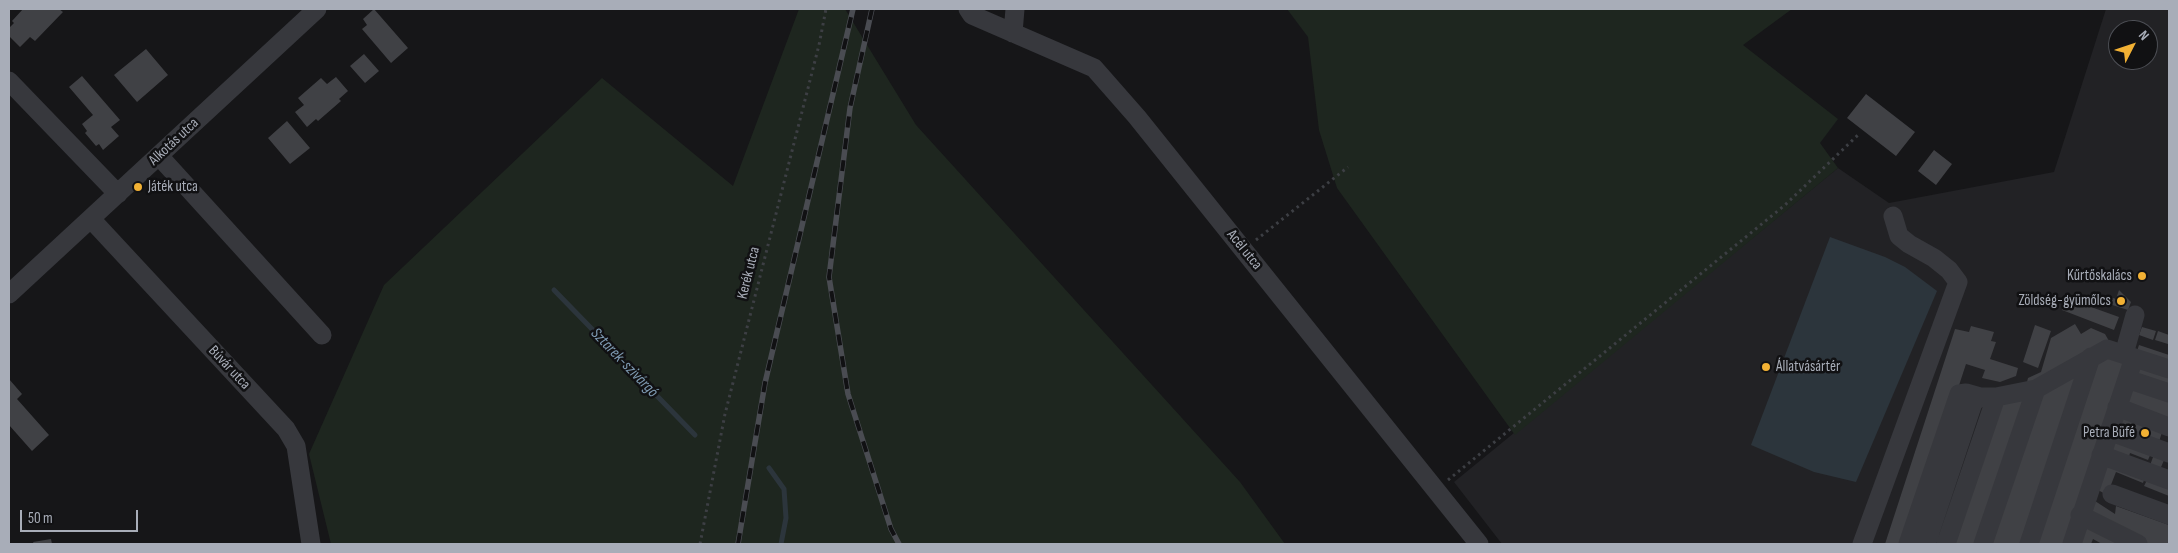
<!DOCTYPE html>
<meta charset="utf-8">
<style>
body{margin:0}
#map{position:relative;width:2178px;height:553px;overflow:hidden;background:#161618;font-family:"Sofia Sans Condensed",sans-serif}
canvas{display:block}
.frame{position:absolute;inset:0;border:10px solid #a8adb8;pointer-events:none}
.north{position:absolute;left:2108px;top:20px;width:50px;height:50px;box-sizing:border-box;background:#111113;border:1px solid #4d4f55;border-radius:50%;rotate:49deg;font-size:14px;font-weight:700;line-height:20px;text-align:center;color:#a8adb8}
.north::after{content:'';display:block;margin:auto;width:18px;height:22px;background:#f2b134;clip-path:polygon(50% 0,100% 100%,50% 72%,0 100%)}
.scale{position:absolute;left:20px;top:510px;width:118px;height:22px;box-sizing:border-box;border:2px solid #a8adb8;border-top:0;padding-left:6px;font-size:15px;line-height:18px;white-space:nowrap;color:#a8adb8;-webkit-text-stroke:4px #111113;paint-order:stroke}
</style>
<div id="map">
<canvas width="2178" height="553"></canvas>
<div class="frame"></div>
<div class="north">N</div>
<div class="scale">50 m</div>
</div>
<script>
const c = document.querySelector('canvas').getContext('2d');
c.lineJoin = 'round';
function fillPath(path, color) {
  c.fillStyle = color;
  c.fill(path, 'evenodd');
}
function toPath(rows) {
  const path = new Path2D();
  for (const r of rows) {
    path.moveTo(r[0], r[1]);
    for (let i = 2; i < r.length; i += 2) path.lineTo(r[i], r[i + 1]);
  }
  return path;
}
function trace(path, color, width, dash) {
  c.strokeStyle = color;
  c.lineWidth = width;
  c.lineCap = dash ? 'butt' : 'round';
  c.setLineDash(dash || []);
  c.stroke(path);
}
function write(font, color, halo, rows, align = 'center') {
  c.font = font + ' "Sofia Sans Condensed",sans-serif';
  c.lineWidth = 5;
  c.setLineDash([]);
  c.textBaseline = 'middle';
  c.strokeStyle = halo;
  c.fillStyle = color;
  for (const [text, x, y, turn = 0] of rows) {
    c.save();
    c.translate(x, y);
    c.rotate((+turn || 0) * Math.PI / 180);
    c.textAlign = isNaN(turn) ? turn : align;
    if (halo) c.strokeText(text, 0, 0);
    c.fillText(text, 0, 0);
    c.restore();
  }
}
fillPath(toPath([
 [2106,9,2169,9,2169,544,1502,544,1454,482,1838,168,1889,203,2054,172],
 [2118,30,2148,30,2148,60,2118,60]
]), '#222225');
fillPath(toPath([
 [799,9,845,9,916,125,1240,482,1285,544,331,544,309,454,384,285,602,78,733,186],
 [1287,9,1792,9,1743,45,1838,119,1820,143,1838,168,1515,435,1337,188,1319,130,1308,37]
]), '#1e261f');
fillPath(toPath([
 [1830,237,1885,257,1905,267,1937,291,1856,482,1814,472,1751,445]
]), '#2c353c');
trace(toPath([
 [554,290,695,435],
 [769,468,784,489,786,518,781,544]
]), '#2c353c', 5);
fillPath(toPath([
 [23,9,59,9,63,12,35,41,30,37,20,47,9,36,9,28,14,23,12,21],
 [374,9,408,48,391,63,362,29,367,25,363,19],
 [146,49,168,75,137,102,114,75],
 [364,54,379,71,365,83,350,66],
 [82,76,120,120,111,127,119,136,103,150,99,144,96,146,85,133,87,131,82,124,93,115,69,87],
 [336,77,348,91,339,99,341,101,318,121,316,119,307,127,295,112,304,105,298,98,321,78,327,84],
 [1866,94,1915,132,1896,156,1847,118],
 [287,121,310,148,290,164,268,138],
 [1934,150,1952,164,1936,185,1918,171],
 [2119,290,2131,302,2128,310,2106,303,2108,296,2116,299],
 [2066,298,2119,317,2114,330,2062,310],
 [2075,324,2081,334,2091,328,2105,334,2109,341,2025,390,2028,378,2041,372,2051,338],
 [2035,325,2051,331,2038,368,2023,362],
 [1971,326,1994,332,1991,341,1996,342,1990,359,2018,368,2016,376,2000,382,1982,378,1985,370,1966,364,1907,544,1885,544,1955,329,1969,332],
 [2142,327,2156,331,2153,340,2139,335],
 [2158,331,2169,335,2168,344,2155,340],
 [2139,345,2169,355,2169,364,2136,354],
 [2108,354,2126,362,2066,544,2032,544,2094,361],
 [2140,363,2169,372,2169,389,2134,378],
 [2083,372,2025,544,1988,544,2039,392],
 [9,379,22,394,17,399,49,435,32,451,9,425],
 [2132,384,2169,396,2169,423,2125,405],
 [2021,396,2028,403,1980,544,1949,544,1997,401],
 [2119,414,2163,429,2158,445,2113,430],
 [2112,436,2152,451,2148,460,2130,453,2128,460,2105,454],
 [2156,449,2167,453,2159,472,2149,468],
 [2103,458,2146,474,2143,483,2116,472,2107,495,2098,490,2095,501,2115,514,2116,506,2169,525,2169,544,2146,544,2083,513],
 [2147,480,2169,489,2169,496,2144,486],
 [2083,520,2131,544,2102,544,2093,539,2091,544,2075,544],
 [51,539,52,544,34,544,33,542]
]), '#404145');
trace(toPath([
 [1256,240,1348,167],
 [1448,480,1785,205,1858,135],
 [700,544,725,414,819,45,826,9]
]), '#3d3f44', 3, [2.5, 4]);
trace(toPath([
 [968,9,972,15,1094,68,1137,117,1479,544],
 [1013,33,1015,9],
 [9,81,118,194],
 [159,156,322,335],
 [91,219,286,429,296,446,311,544],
 [9,294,317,9],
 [2124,354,2135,315],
 [2127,379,2169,393],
 [2117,407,2169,427],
 [2109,431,2169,453],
 [2101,455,2169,480],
 [2112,494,2169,515],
 [2080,515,2138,544],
 [1862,544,1958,282,1949,270,1934,258,1909,244,1899,236,1893,216],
 [1908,544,1959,394,1966,393,1980,397],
 [1926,544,1973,403,1977,399,1980,397,1996,397,2036,389,2107,349,2169,369],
 [1946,544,1996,397],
 [1983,544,2036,389],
 [2029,544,2091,357],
 [2072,544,2134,358]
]), '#37383d', 19);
const rail = toPath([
 [872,9,850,108,829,277,848,394,891,529,899,544],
 [738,544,765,383,853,9]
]);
trace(rail, '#4a4c52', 5.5);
trace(rail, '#111113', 4, [11]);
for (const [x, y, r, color] of [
 [138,187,5,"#f2b134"],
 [2142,276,5,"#f2b134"],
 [2121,301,5,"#f2b134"],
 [1766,367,5,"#f2b134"],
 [2145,433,5,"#f2b134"]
]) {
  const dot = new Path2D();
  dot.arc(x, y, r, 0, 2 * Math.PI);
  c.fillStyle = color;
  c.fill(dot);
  trace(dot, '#111113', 2);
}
write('15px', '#a8adb8', '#111113', [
 ["Alkotás utca",174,142,-43],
 ["Acél utca",1244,250,51],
 ["Kerék utca",749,273,-76],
 ["Búvár utca",229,368,47]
]);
write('15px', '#a8adb8', '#111113', [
 ["Játék utca",148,187,"left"],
 ["Kűrtőskalács",2132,276],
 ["Zöldség-gyümőlcs",2111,301],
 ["Állatvásártér",1776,367,"left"],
 ["Petra Büfé",2135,433]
], 'right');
write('italic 16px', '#7f9bb3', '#111113', [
 ["Sztarek-szivárgó",624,363,46]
]);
</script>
